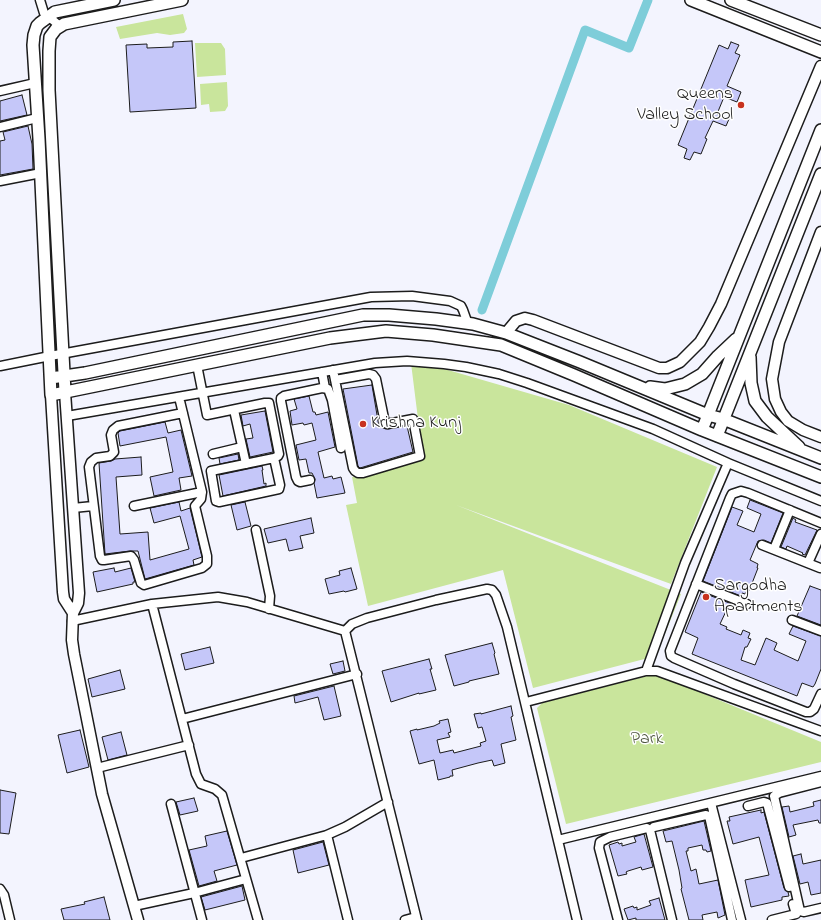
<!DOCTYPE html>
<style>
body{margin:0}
canvas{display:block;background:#f3f4fe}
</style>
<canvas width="821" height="920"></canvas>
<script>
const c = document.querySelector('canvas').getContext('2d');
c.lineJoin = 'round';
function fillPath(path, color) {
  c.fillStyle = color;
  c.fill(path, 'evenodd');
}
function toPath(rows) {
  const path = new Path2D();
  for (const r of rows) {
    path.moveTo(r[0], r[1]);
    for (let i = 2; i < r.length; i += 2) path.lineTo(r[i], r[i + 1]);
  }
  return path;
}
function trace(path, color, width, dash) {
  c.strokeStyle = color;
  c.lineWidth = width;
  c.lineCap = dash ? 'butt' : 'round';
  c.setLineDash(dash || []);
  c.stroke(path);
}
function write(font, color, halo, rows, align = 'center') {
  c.font = font + ' "Indie Flower",sans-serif';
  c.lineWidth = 3;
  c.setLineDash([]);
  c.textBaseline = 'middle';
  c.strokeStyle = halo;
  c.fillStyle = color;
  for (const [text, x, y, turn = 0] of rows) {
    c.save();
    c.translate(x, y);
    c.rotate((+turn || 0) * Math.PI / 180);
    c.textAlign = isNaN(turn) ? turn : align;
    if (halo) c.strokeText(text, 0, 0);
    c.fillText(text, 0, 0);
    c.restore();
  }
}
fillPath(toPath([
 [183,14,187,29,184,33,170,35,157,33,120,39,116,27],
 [195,43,221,43,225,49,226,75,197,77],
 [227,82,228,106,225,111,210,112,209,104,201,105,200,84],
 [411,363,448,370,569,405,717,467,671,584,456,505,681,594,656,656,533,688,503,570,368,606,346,505,357,503,352,477,423,459],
 [651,675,663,677,821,742,821,762,566,824,537,708,542,703]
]), '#c9e59c');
trace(toPath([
 [482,310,585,30,629,48,648,0]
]), '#7ecdd9', 9);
const building = toPath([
 [192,41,196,108,130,112,126,45,147,44,147,48,173,47,173,42,192,41],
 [731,42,739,45,735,53,740,55,727,86,741,92,737,102,724,97,717,114,729,119,726,126,713,121,705,138,707,139,701,154,694,152,690,160,684,158,687,149,678,145,719,45,728,49,731,42],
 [22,95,27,115,0,121,0,101,22,95],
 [28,126,32,144,33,169,0,175,0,141,5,140,3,132,28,126],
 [372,385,379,427,388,429,407,426,413,452,360,468,358,466,343,389,372,385],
 [309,396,313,412,315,412,316,415,328,412,335,447,318,452,324,478,332,476,333,479,341,477,345,493,317,498,314,483,315,479,312,473,309,473,306,459,299,460,296,445,316,440,312,423,304,425,303,423,292,425,290,411,297,409,294,399,309,396],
 [265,411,273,452,250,457,246,439,253,438,250,424,243,426,241,415,265,411],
 [165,422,168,433,181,430,192,476,179,478,181,490,154,496,150,477,173,472,166,437,120,446,118,433,120,431,165,422],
 [238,454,239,460,220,464,219,458,238,454],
 [141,457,142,475,116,477,120,534,148,532,150,560,189,549,180,516,154,523,150,508,179,502,181,511,190,508,202,557,193,560,194,565,145,579,138,551,130,551,105,554,99,463,111,461,115,459,141,457],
 [262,466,263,470,262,470,264,484,266,483,266,486,223,496,219,475,262,466],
 [750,500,783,513,771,543,764,540,758,541,750,560,758,564,757,568,758,568,749,591,747,590,745,594,742,593,741,596,703,581,732,507,743,511,737,525,754,532,761,514,747,508,750,500],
 [245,502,251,526,237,530,231,505,245,502],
 [311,518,314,533,300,536,303,548,289,551,286,539,268,543,264,529,311,518],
 [793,518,796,520,795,522,817,530,805,555,802,554,803,553,787,546,786,549,781,547,793,518],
 [114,568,115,572,131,568,135,582,133,582,133,584,97,592,93,572,114,568],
 [351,568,357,589,345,592,344,591,329,594,325,579,340,575,339,571,351,568],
 [810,586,821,590,821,625,797,616,810,586],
 [701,592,737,606,736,610,728,607,720,624,727,627,726,629,741,635,743,630,750,633,748,638,751,639,747,647,745,647,741,660,755,665,766,638,777,643,774,650,798,661,806,641,789,634,793,626,821,636,821,669,815,684,813,687,802,683,797,696,692,654,698,638,685,632,701,592],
 [492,643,495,653,494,654,499,674,469,681,469,682,454,686,445,655,492,643],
 [210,647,214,663,185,670,181,654,210,647],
 [429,659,432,669,430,669,436,690,419,694,419,693,391,702,382,671,429,659],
 [343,661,345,671,333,674,330,664,343,661],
 [120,670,125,689,92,697,88,679,120,670],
 [334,686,341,716,324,720,318,697,295,703,294,696,334,686],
 [511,706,513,716,511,717,516,740,501,744,505,763,494,766,492,760,478,763,452,770,453,776,450,776,450,777,438,780,434,760,419,764,410,731,417,729,417,730,434,726,440,723,439,721,448,719,451,732,448,733,450,737,437,740,440,753,453,750,454,753,481,746,480,743,486,741,482,727,478,728,474,714,481,713,481,714,511,706],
 [80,730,89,767,67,773,58,735,80,730],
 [121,732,127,755,108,760,102,737,121,732],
 [0,790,16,793,9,834,0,833,0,790],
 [194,798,198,811,180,815,176,802,194,798],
 [821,800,821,823,819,823,818,820,793,825,796,835,789,837,782,807,789,806,790,812,814,806,813,802,821,800],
 [761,810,761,813,764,812,784,888,788,892,789,896,782,897,782,900,751,907,745,880,769,875,759,837,733,844,727,821,730,821,729,817,761,810],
 [704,821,711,851,707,852,706,850,703,850,702,845,688,848,688,851,686,851,691,871,696,869,699,884,718,880,725,915,718,918,717,912,702,915,703,920,689,920,681,889,682,888,679,870,672,841,666,842,663,831,704,821],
 [227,831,237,865,214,871,217,881,199,886,189,850,207,846,205,836,227,831],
 [644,834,653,867,642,870,641,867,628,871,626,872,627,874,618,876,609,845,618,842,619,844,622,843,622,846,636,842,634,837,644,834],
 [323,842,329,865,298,873,293,850,323,842],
 [801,854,803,864,821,860,821,893,811,895,808,882,800,884,793,856,801,854],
 [242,886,245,900,205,910,201,897,242,886],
 [104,897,110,920,64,920,61,909,85,904,84,902,104,897],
 [659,898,665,920,636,920,636,918,628,920,624,909,633,906,634,908,637,907,637,910,651,905,649,901,659,898]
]);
fillPath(building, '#c5c7f9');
trace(building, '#1c1c1c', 1);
const minor = toPath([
 [40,0,44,13,60,26],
 [0,91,35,83],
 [0,127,37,118],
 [0,181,41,173],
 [197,365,207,415,265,403,269,403,279,454,278,456,274,458,211,471,216,501,219,502,279,489,280,485,274,458],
 [0,366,50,356,371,297,412,296,450,301,461,306,463,310,468,324],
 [333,370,353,468,355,471,358,473,363,473,420,456,413,419,387,424,385,423,376,379,373,375,369,374,335,380],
 [322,372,325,388],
 [179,397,202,492,201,499,195,506,207,556,207,564,202,568,144,585,141,583,134,560,131,556,104,560,102,560,100,556,89,467,91,462,96,458,110,456,114,452,111,435,113,430,118,426,183,413],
 [234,410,246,464],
 [67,416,375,363,407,361,444,364,466,367,499,374,527,383,653,429,728,463],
 [213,454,242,447],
 [310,480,300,482,298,481,296,477,281,401,281,398,284,396,322,388,328,389,332,400,341,448],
 [134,506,202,492],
 [73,508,93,506],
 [821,523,748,493,741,491,732,494,730,498,670,651,671,656,674,658,734,684,806,712,810,712,814,709,821,694],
 [256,530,270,596,269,609],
 [762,545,820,568],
 [774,549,790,510],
 [808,563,821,534],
 [696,584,747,604],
 [152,604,196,774,201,784,215,789,222,795,258,920],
 [792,620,821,631],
 [72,621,152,604,218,597,247,602,345,631],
 [646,671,685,563,728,463,821,501],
 [526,702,646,671,657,671,821,731],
 [182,719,357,674],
 [97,768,189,745],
 [821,782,779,793,774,796,800,911,804,912,821,908],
 [711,803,741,920],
 [171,804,202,920],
 [748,806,764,802,767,803,789,887],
 [654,827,706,815,709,816,732,920],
 [327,835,348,920],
 [558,840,821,776],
 [241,858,327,835,345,827,388,802],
 [0,889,4,895,10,920],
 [134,906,194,893,246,879],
 [405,920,416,917],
 [417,920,345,631,352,624,367,618,436,600,487,589,492,590,496,595,507,627,577,920],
 [618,920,599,848,600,842,610,837,647,828,650,830,672,920],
 [772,920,796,914,793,904]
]);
const tertiary = toPath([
 [821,232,779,342,772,379,775,399,781,412,788,421,803,430,821,437],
 [506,333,516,321,525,318,533,320,659,368,667,368,680,362,700,342,709,327,721,304,821,66],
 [65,392,79,593,78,603,73,613,72,640,74,654,102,794,138,920],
 [51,395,63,592,64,599,73,613]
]);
const secondary = toPath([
 [114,0,55,12,40,23,37,26,34,35,33,45,39,139,51,395,330,338,386,331,433,335,501,345,574,375,702,430,821,477],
 [691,0,821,52],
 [731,0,821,35],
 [750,357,751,383,755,401,767,417,799,447],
 [51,378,85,373,363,315,389,315,436,319,473,324,506,333,580,362,708,415,723,419,821,458],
 [650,387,665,389,685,384,702,374,718,356,736,339],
 [65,392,49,90,49,51,50,37,56,29,64,24,182,0],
 [702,430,821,130],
 [717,436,821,174]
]);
trace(minor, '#1c1c1c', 11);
trace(tertiary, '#1c1c1c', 13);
trace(secondary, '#1c1c1c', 14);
trace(minor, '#fff', 8);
trace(tertiary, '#fff', 10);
trace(secondary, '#fff', 11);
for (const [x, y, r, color] of [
 [741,105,4,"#c8321e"],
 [363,424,4,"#c8321e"],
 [706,597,4,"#c8321e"]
]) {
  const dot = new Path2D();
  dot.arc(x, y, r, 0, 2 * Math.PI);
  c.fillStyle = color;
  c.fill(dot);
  trace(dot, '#fff', 1.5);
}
write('18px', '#1c1c1c', '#fff', [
 ["Queens",733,95,"right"],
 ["Valley School",733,116,"right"],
 ["Krishna Kunj",371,424],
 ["Sargodha",714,587],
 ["Apartments",714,608]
], 'left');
write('18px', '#505842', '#fff', [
 ["Park",647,740]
]);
</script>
